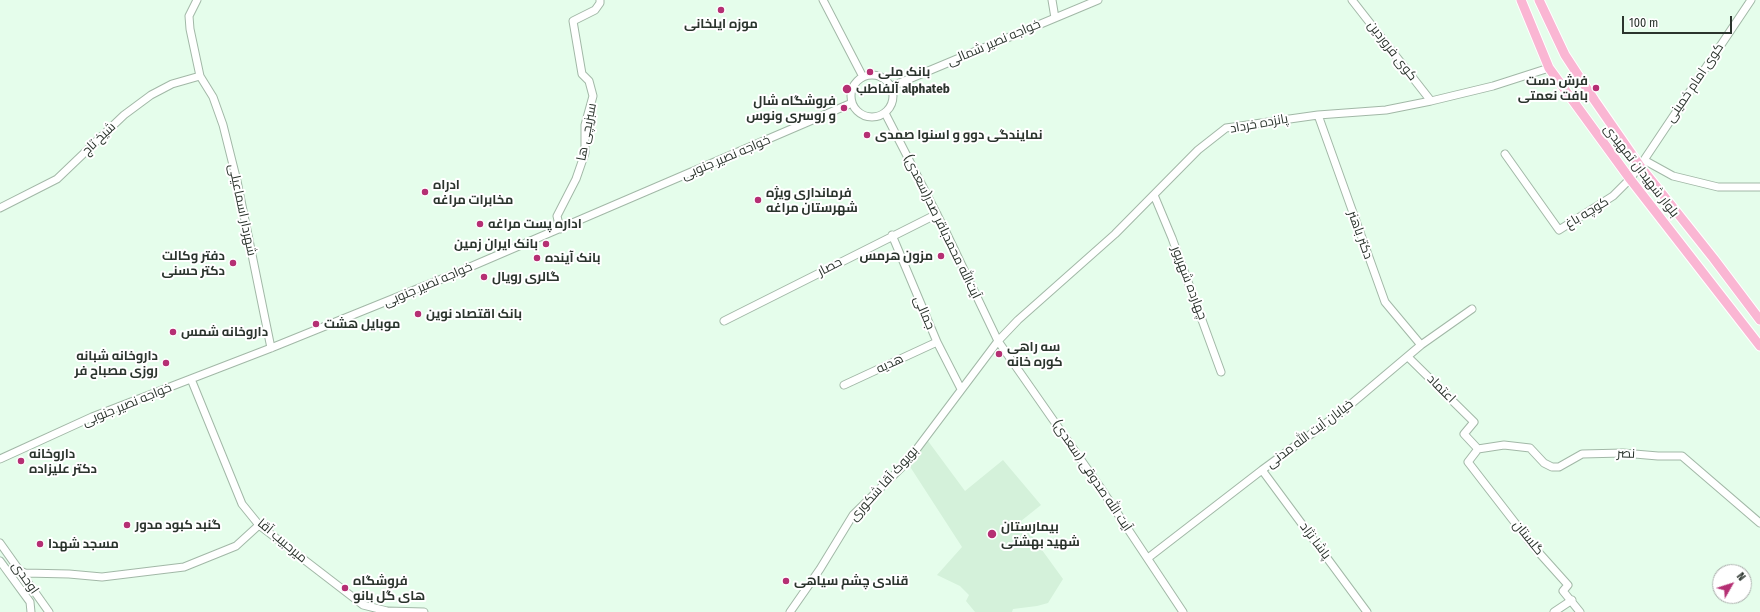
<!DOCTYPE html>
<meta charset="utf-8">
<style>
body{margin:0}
#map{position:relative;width:1760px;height:612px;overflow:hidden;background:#e5fdeb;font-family:"Fira Sans Condensed",sans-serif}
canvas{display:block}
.north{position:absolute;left:1712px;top:564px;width:40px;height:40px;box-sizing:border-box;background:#fff;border:1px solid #aaaeab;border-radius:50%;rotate:51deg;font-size:11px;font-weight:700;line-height:16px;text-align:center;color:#2b342d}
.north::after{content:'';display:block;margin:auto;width:14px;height:18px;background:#b52f73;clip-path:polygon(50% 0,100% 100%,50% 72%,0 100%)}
.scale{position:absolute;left:1622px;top:16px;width:110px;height:18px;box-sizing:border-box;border:2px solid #2b342d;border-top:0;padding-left:5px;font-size:12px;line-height:14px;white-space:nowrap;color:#2b342d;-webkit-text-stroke:3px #fff;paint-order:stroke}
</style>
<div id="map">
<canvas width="1760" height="612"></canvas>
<div class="north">N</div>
<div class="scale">100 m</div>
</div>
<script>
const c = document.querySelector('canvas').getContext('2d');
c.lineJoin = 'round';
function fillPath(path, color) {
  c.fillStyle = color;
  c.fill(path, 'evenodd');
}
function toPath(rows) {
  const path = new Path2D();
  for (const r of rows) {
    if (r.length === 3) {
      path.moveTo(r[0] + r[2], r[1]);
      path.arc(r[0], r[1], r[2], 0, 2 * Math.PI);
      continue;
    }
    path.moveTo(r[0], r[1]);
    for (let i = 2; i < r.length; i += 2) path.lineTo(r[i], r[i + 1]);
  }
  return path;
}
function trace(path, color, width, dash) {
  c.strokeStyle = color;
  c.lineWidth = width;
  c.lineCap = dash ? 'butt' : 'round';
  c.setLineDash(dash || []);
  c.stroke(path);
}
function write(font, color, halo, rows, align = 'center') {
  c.font = font + ' "Fira Sans Condensed",Cairo,sans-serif';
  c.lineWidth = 4;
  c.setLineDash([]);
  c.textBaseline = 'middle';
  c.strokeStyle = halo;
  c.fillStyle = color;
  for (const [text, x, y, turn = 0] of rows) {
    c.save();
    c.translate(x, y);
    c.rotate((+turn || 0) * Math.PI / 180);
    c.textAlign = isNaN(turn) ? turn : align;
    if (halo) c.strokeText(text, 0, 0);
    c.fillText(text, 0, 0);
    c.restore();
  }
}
fillPath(toPath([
 [928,441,965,491,1003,460,1041,505,1021,521,1063,579,1048,603,1037,606,1013,609,1012,612,975,612,966,601,969,595,960,586,937,575,962,547,907,462]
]), '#d4f1da');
const minor = toPath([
 [197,0,189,16,190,29,200,76,213,97,223,125,237,181,271,348],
 [823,0,863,77],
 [1052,0,1055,18],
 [1352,0,1431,101],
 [872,96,21],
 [890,87,1098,0],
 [885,113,945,230,998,341,1100,487,1183,612],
 [1318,115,1385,302,1421,345],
 [1505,154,1559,230,1613,196,1630,179,1644,160,1751,0],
 [1644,160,1673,176,1718,187,1760,187],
 [1154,195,1172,238,1221,372],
 [0,208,57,179,124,115,151,95,172,84,200,76],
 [560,229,557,216,576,179,585,153,585,125,593,96,589,81,582,74,573,21,595,10,600,3,600,0],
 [892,235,937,342,961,389],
 [724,321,937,214],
 [1408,357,1474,422,1464,434,1478,449,1468,462,1533,546,1568,585,1563,591,1580,612],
 [191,379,242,504,259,525,363,605,387,611,424,612],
 [844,385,937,342],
 [1478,449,1504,445,1530,448,1544,463,1552,467,1559,467,1582,454,1623,453,1658,456,1682,456,1760,523],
 [0,459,92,417,271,348,449,276,852,103],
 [1262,470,1367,612],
 [0,543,49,612],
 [1148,558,1262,470,1344,410,1421,345,1472,309],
 [0,561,30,602,31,612],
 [20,571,25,573,69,574,102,577,184,567,236,546,259,525],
 [790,612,820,569,853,515,907,462,998,341,1018,320,1115,234,1198,150,1226,128,1318,115,1386,110,1431,101,1493,86,1549,68],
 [1554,612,1572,600]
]);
const major = toPath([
 [1521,0,1549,68,1630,179,1760,346],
 [1539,0,1565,55,1595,101,1640,166,1714,259,1760,320]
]);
trace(minor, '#a2b8a7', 9);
trace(major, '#fff', 11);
trace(minor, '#fff', 7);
trace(major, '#fab6d3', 9);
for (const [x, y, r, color] of [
 [721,10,4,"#b52f73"],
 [870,72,4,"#b52f73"],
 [1596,88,4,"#b52f73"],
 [847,89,5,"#b52f73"],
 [844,108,4,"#b52f73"],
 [867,135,4,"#b52f73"],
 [425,192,4,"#b52f73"],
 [758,200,4,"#b52f73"],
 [480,224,4,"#b52f73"],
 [546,244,4,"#b52f73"],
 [941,256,4,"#b52f73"],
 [537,258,4,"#b52f73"],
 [233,263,4,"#b52f73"],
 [484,277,4,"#b52f73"],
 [418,314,4,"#b52f73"],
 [316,324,4,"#b52f73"],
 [173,332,4,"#b52f73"],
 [999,354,4,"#b52f73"],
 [166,363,4,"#b52f73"],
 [21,461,4,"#b52f73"],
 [127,525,4,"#b52f73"],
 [992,534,5,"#b52f73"],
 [40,544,4,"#b52f73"],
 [786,581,4,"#b52f73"],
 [345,588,4,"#b52f73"]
]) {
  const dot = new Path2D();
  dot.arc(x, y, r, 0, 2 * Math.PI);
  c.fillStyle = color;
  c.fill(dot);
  trace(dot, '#fff', 1.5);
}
write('bold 13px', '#2b342d', '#fff', [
 ["موزه ایلخانی",721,24,"center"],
 ["بانک ملی",878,72],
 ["فرش دست",1588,81,"right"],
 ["بافت نعمتی",1588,96,"right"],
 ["آلفاطب alphateb",856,89],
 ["فروشگاه شال",836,101,"right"],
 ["و روسری ونوس",836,116,"right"],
 ["نمایندگی دوو و اسنوا صمدی",875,135],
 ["ادراه",433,185],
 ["مخابرات مراغه",433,200],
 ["فرمانداری ویژه",766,193],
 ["شهرستان مراغه",766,208],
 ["اداره پست مراغه",488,224],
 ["بانک ایران زمین",538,244,"right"],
 ["دفتر وکالت",225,256,"right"],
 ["دکتر حسنی",225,271,"right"],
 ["مزون هرمس",933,256,"right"],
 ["بانک آینده",545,258],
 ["گالری رویال",492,277],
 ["بانک اقتصاد نوین",426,314],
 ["موبایل هشت",324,324],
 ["داروخانه شمس",181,332],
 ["سه راهی",1007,347],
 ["کوره خانه",1007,362],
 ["داروخانه شبانه",158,356,"right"],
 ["روزی مصباح فر",158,371,"right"],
 ["داروخانه",29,454],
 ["دکتر علیزاده",29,469],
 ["گنبد کبود مدور",135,525],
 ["بیمارستان",1001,527],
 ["شهید بهشتی",1001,542],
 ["مسجد شهدا",48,544],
 ["فروشگاه",353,581],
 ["های گل بانو",353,596],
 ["قنادی چشم سیاهی",794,581]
], 'left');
write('13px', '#2b342d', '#fff', [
 ["خواجه نصیر شمالی",994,43,-23],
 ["کوی فروردین",1392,51,52],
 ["کوی امام خمینی",1695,83,-56],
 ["پانزده خرداد",1259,124,-10],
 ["سبزیچی ها",587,132,-79],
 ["شیخ تاج",99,139,-44],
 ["خواجه نصیر جنوبی",726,158,-23],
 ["بلوار شهیدان تمهیدی",1641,171,52],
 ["شهردار اسماعیلی",242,210,78],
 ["کوچه باغ",1587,213,-31],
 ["آیت‌الله محمدباقر صدر(سعدی)",942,227,64],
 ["دکتر باهنر",1360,235,70],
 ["حصار",830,267,-27],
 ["چهارده شهریور",1189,283,69],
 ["خواجه نصیر جنوبی",428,285,-23],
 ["جمالی",924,313,67],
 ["هدیه",890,364,-25],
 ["اعتماد",1441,389,45],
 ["خواجه نصیر جنوبی",127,405,-22],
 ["خیابان آیت الله مدنی",1310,434,-37],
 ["نصر",1626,454,2],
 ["آیت الله صدوقی (سعدی)",1092,476,56],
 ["بویوک آقا شکوری",884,484,-48],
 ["گلستان",1528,538,51],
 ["میرحبیب آقا",282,541,40],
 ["پاشا نژاد",1315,541,53],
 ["اوحدی",25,578,55]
]);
</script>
